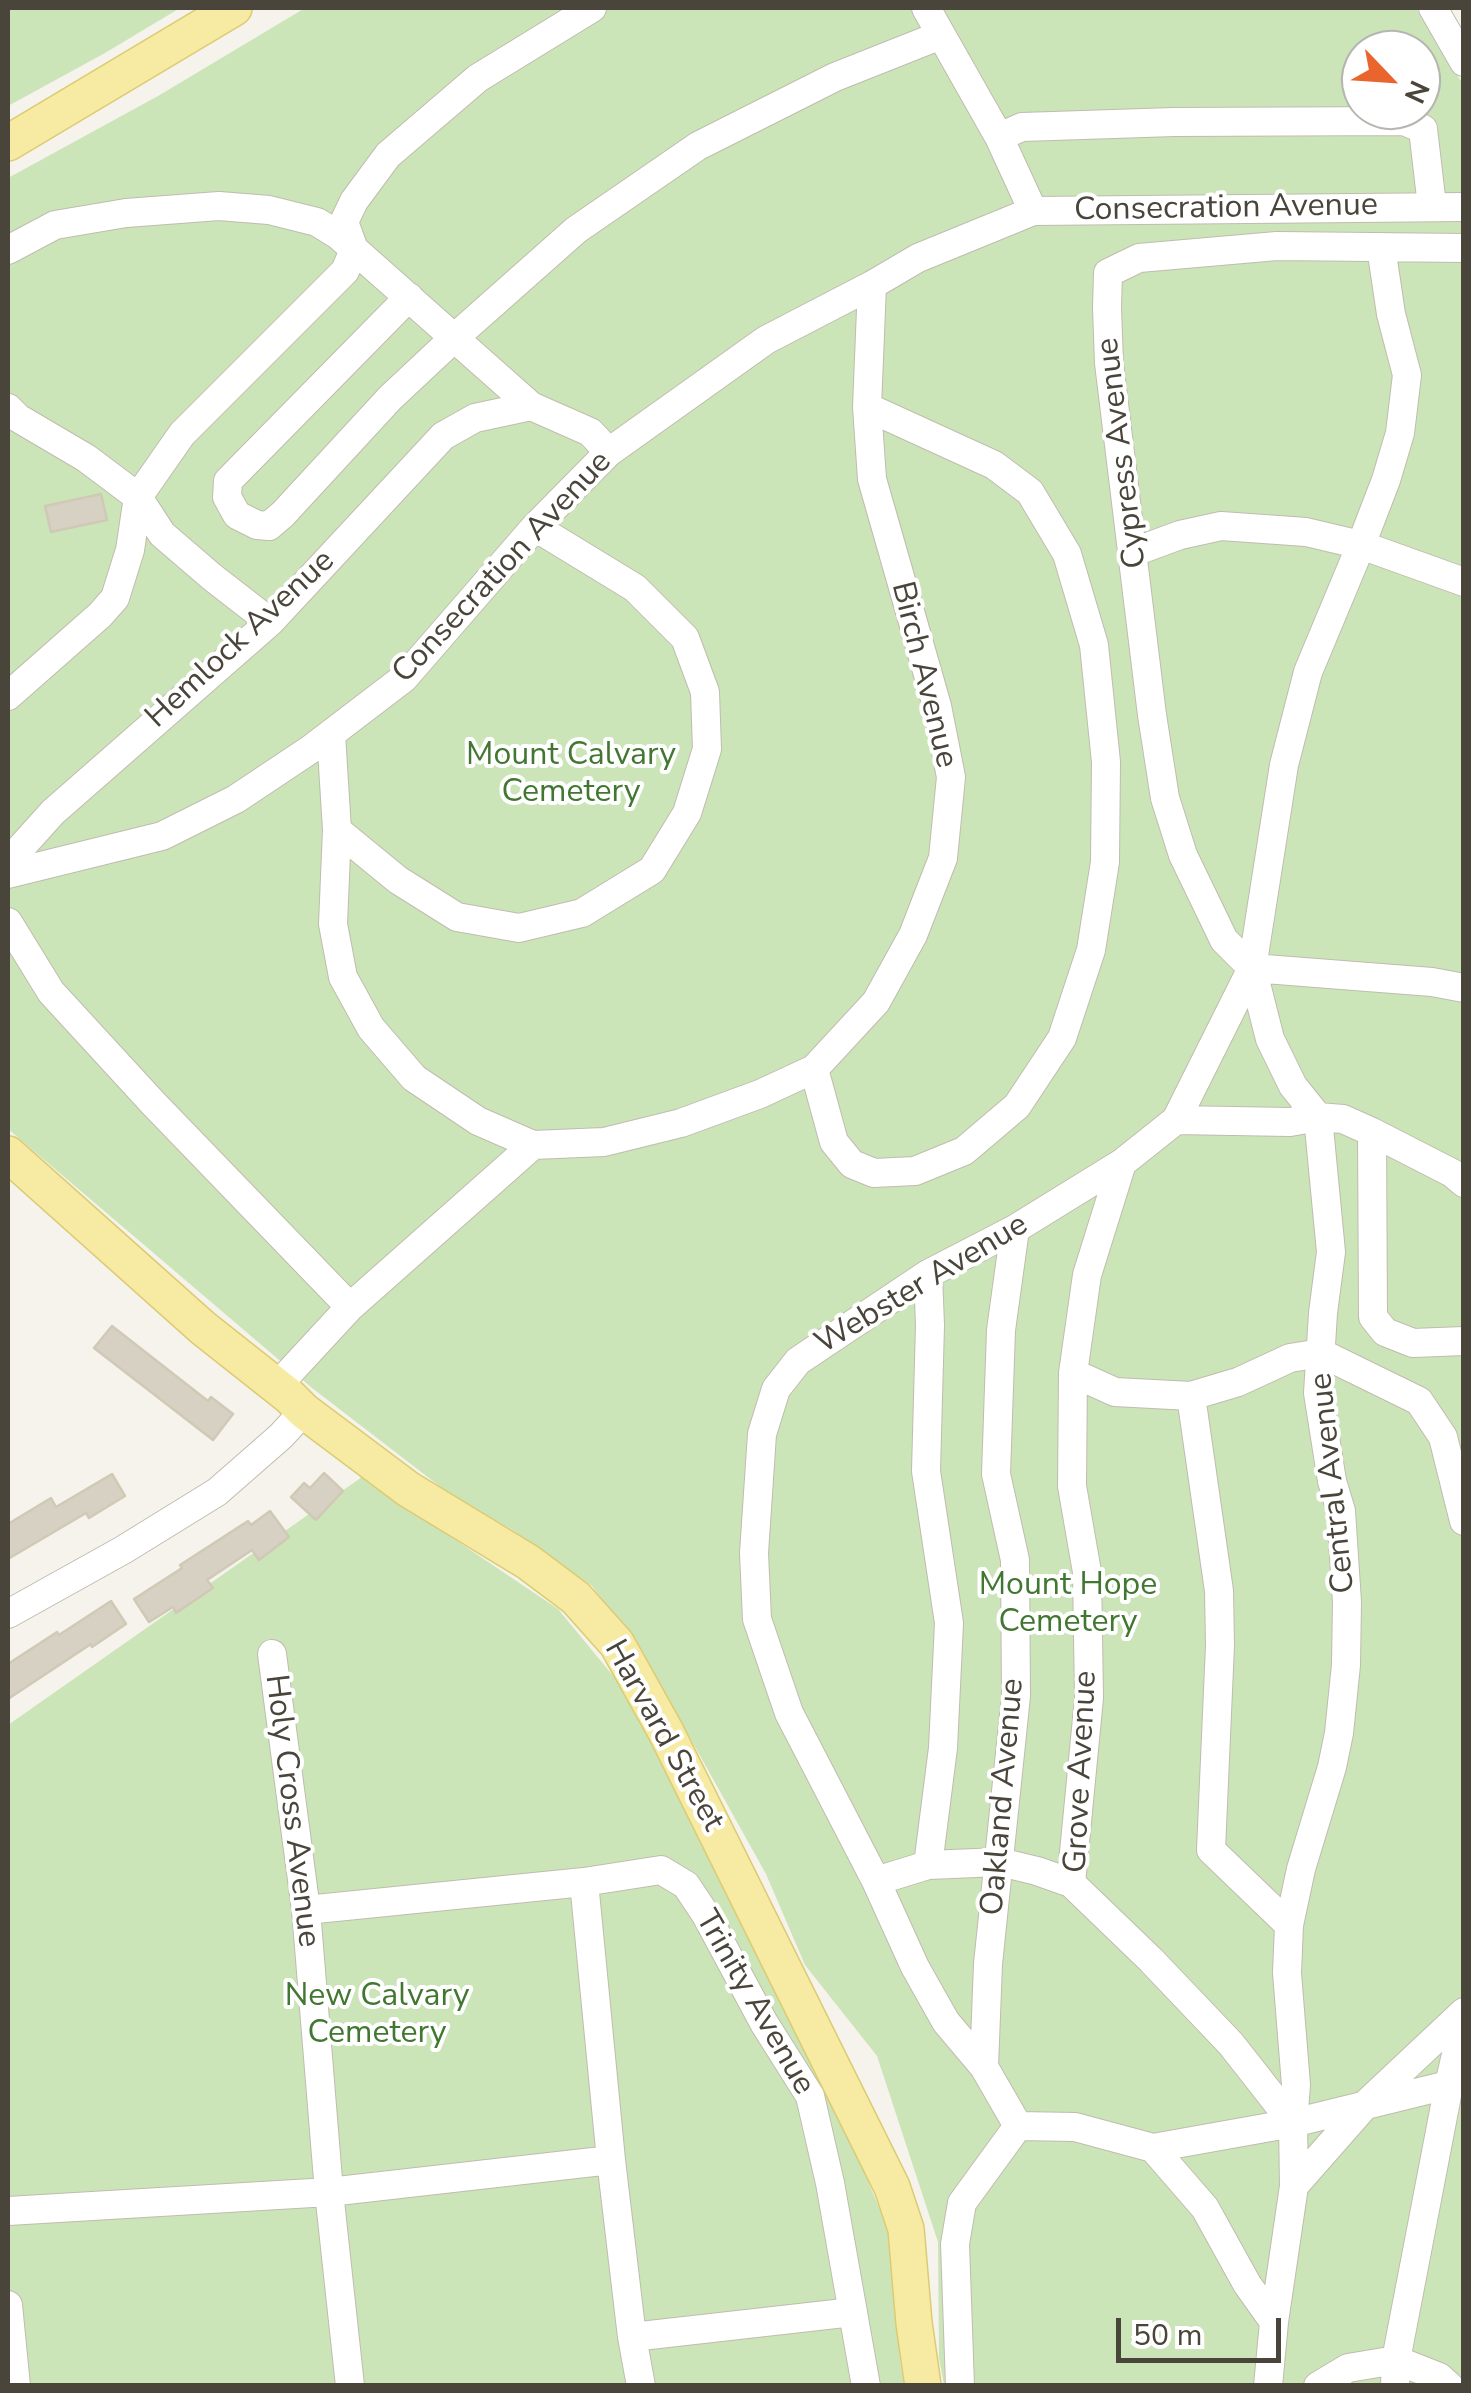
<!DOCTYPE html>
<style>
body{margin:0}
#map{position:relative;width:1471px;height:2393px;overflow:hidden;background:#f5f3ec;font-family:"Nunito Sans",sans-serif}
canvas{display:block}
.frame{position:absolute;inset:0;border:10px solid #49453a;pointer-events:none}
.north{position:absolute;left:1341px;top:30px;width:100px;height:100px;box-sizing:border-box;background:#fff;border:2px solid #b6b5b0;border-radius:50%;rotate:115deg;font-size:28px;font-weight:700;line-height:40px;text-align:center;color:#49453a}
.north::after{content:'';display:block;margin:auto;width:35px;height:45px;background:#ea642d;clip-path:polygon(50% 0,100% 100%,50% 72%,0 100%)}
.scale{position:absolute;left:1116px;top:2318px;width:165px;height:45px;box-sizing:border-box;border:5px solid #49453a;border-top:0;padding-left:12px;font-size:30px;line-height:35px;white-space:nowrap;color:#49453a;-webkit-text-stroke:8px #fff;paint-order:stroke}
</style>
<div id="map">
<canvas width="1471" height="2393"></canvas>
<div class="frame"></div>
<div class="north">N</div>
<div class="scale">50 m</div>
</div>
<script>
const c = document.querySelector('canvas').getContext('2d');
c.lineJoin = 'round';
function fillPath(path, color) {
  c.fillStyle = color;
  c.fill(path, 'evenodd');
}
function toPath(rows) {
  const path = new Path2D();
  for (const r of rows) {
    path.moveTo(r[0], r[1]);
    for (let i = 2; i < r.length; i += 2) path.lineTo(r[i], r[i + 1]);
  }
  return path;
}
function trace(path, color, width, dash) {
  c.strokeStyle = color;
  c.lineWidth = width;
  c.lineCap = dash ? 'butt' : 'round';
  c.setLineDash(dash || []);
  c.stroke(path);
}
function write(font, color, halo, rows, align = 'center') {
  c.font = font + ' "Nunito Sans",sans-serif';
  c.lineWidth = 8;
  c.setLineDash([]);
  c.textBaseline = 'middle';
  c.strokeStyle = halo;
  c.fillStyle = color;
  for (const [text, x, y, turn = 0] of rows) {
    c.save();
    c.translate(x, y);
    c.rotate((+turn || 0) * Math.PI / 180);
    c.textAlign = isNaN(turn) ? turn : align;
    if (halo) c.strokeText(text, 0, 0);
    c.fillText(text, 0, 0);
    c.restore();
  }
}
fillPath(toPath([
 [8,8,180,8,105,53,8,106],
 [305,8,1416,8,1464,86,1463,2385,944,2385,939,2358,938,2242,877,2056,805,1965,766,1874,655,1675,630,1636,592,1586,511,1529,455,1498,312,1388,8,1129,8,178,158,96],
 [1361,50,1421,50,1421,110,1361,110],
 [362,1477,558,1609,628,1694,859,2159,895,2247,900,2361,904,2385,8,2385,8,1725]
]), '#cbe5b8');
const building = toPath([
 [101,494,107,520,51,532,45,506,101,494],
 [112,1326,208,1401,211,1397,233,1414,213,1440,94,1348,112,1326],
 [324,1473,343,1491,316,1520,291,1497,304,1483,310,1488,324,1473],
 [112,1474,125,1496,89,1518,86,1513,8,1559,8,1524,51,1498,56,1507,112,1474],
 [270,1511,289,1537,259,1560,252,1550,207,1580,213,1588,176,1613,173,1607,149,1622,134,1599,182,1568,180,1565,248,1521,251,1525,270,1511],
 [111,1601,126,1624,92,1647,91,1644,8,1699,8,1664,57,1632,59,1635,111,1601]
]);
fillPath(building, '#d6d1c2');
trace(building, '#d0c9b6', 2.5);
const minor = toPath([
 [926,8,999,137,1033,211],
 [1433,8,1464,62],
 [999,137,1022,127,1174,122,1404,121,1423,129,1432,206],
 [354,249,344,222,354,201,388,155,478,78,592,8],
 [8,250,55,225,126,213,219,206,269,210,317,222,338,235,531,406,590,432,609,452],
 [409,297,228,481,227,497,237,515,257,525,269,526,283,514,390,398,453,339,576,230,698,146,835,77,941,35],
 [8,408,18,418,86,458,138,497,162,534,212,577,270,622],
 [1134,552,1180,535,1221,526,1306,532,1361,545,1464,582],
 [8,696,100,615,115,598,130,550,138,497,182,434,345,271,354,250],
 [331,734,337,830,333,924,343,977,371,1028,414,1078,478,1121,533,1145,604,1142,681,1123,760,1094,814,1069,876,1002,913,935,943,858,951,777,937,706,872,479,867,407,872,285],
 [337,830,398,880,457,917,519,928,582,913,652,870,687,813,707,749,705,692,685,638,635,588,535,527],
 [8,862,53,812,270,622,443,436,475,418,531,406],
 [8,874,162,836,236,799,311,749,404,678,535,527,609,452,766,340,872,285,918,258,1033,211,1464,207],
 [8,922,51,992,153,1103,350,1307],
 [1252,968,1224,940,1183,855,1165,798,1152,715,1109,363,1107,308,1108,273,1139,258,1277,246,1464,248],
 [1252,968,1432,982,1464,988],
 [814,1069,834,1142,852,1164,874,1173,915,1171,964,1151,1017,1106,1062,1038,1091,950,1105,862,1106,762,1094,645,1067,554,1030,492,994,465,867,407],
 [1176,1120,1290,1122,1318,1117,1343,1119,1372,1132,1452,1173,1464,1183],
 [1372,1132,1373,1317,1385,1332,1413,1343,1464,1341],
 [1122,1163,1087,1275,1073,1373,1072,1486,1087,1572,1089,1698,1071,1883,1151,1960,1231,2044,1293,2123],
 [928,1274,930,1325,926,1471,949,1623,943,1748,928,1865],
 [1321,1353,1419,1401,1443,1437,1464,1521],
 [1073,1373,1115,1392,1191,1396,1238,1382,1290,1358,1321,1353],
 [276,1387,350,1307,533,1145],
 [1191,1396,1219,1591,1220,1645,1211,1850,1289,1925],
 [8,1614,123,1550,217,1492,281,1436,304,1411],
 [272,1654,306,1910,329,2192,350,2386],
 [876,1881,928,1865,1000,1862,1037,1871,1071,1883],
 [584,1882,611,2160,632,2337,641,2386],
 [306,1910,584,1882,661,1870,686,1885,706,1915,764,2023,810,2096,830,2183,866,2386],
 [984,2067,988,1964,1016,1696,1015,1560,996,1474,1001,1330,1015,1229],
 [1018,2126,984,2067,946,2022,915,1967,876,1881,789,1713,757,1619,754,1553,762,1434,776,1389,798,1361,928,1274,1015,1229,1122,1163,1176,1120,1252,968],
 [1018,2126,1075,2127,1153,2148,1293,2123,1464,2081],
 [1153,2148,1205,2208,1247,2284,1274,2322],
 [1294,2186,1367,2103,1464,2012],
 [8,2211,329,2192,611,2160],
 [8,2305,16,2386],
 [632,2337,853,2312],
 [960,2386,955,2244,962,2203,1018,2126],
 [1268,2386,1274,2322,1294,2186,1293,2123,1296,2085,1287,1973,1289,1925,1301,1869,1332,1767,1339,1733,1346,1665,1347,1602,1341,1511,1332,1481,1318,1393,1323,1313,1331,1252,1318,1117,1293,1086,1270,1039,1252,968,1284,765,1308,672,1361,545,1386,480,1400,433,1407,375,1391,314,1381,247],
 [1318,2386,1348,2368,1396,2360,1439,2377,1449,2386],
 [1395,2386,1396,2360,1449,2085,1464,2020]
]);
const major = toPath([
 [8,143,234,8],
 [8,1154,203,1328,289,1396,304,1411,408,1489,528,1562,576,1598,617,1644,666,1732,892,2187,906,2229,914,2323,923,2386]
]);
trace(minor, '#c0bcaf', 30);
trace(major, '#dccb73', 38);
trace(minor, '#fff', 28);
trace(major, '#f7eba3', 35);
write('32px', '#49453a', '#fff', [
 ["Consecration Avenue",1226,209,-1],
 ["Cypress Avenue",1123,453,-97],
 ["Consecration Avenue",503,568,-47],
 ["Hemlock Avenue",241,640,-43],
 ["Birch Avenue",923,675,76],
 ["Webster Avenue",922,1285,-31],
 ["Central Avenue",1334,1483,-96],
 ["Harvard Street",663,1736,61],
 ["Grove Avenue",1082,1772,-87],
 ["Oakland Avenue",1004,1797,-85],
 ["Holy Cross Avenue",291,1811,83],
 ["Trinity Avenue",754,2003,60]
]);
write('32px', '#417730', '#fff', [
 ["Mount Calvary",571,756],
 ["Cemetery",571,793],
 ["Mount Hope",1068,1586],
 ["Cemetery",1068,1623],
 ["New Calvary",377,1997],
 ["Cemetery",377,2034]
]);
</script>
